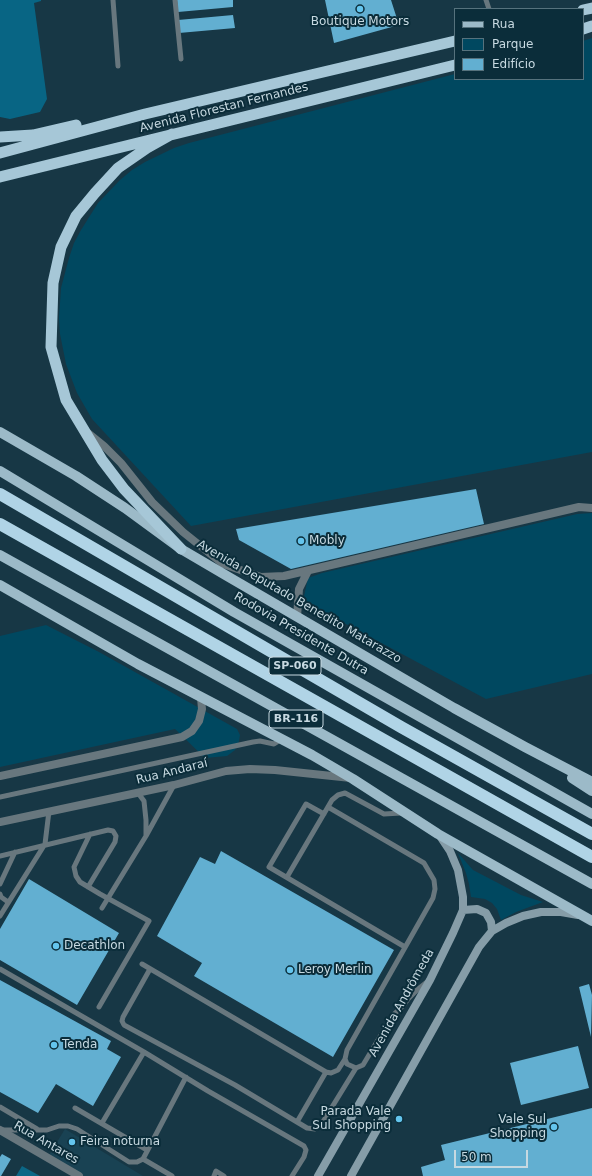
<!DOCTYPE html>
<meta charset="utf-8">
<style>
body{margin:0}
#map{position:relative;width:592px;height:1176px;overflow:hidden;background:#173745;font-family:"DejaVu Sans",sans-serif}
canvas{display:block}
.legend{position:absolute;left:454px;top:8px;width:130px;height:72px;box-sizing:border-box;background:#0b2d3a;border:1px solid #56727d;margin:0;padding:5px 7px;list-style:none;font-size:12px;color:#c7d9e1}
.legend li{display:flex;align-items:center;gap:8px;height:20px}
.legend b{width:20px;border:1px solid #56727d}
.scale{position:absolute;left:454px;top:1150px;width:74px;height:18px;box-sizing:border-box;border:2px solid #c7d9e1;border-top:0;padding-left:5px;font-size:12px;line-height:14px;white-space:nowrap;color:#c7d9e1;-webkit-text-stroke:3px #0b2d3a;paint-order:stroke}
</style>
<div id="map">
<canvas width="592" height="1176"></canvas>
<ul class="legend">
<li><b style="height:5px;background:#9cbac8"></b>Rua</li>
<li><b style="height:11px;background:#004860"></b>Parque</li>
<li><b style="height:11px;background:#62afd1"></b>Edifício</li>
</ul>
<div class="scale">50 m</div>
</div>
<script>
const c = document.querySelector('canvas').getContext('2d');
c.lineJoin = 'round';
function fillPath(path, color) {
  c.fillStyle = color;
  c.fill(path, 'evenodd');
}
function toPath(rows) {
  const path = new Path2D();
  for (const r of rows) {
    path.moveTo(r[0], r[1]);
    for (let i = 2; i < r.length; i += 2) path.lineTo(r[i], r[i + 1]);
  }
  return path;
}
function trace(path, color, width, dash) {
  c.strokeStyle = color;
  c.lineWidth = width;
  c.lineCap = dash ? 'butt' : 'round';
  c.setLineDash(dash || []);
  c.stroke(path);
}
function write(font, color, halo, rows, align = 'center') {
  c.font = font + ' "DejaVu Sans",sans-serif';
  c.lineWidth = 4;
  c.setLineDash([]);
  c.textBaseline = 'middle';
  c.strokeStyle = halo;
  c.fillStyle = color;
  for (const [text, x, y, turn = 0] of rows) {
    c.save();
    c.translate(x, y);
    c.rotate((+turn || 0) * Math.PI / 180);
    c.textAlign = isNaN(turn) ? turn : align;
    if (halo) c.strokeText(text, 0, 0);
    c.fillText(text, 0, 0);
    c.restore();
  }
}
fillPath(toPath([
 [65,1129,143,1176,84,1176,49,1155]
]), '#194253');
fillPath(toPath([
 [592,38,592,452,191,526,92,419,77,393,66,364,60,334,59,318,61,288,69,258,74,243,81,230,98,203,120,180,132,170,145,162,174,148,189,143,455,74,455,79,583,79,583,41],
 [592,513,592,674,486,699,303,601,308,578,322,573,577,514],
 [46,625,99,652,237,729,240,735,239,741,235,750,227,756,205,758,175,729,0,767,0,636],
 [458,853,473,870,521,895,543,902,516,912,501,920,497,909,492,903,485,899,471,897,469,884,466,873]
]), '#004860');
fillPath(toPath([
 [0,0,41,0,41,1,34,3,47,99,40,112,10,119,0,117]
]), '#086584');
fillPath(toPath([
 [22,1166,40,1176,16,1176]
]), '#0c6786');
fillPath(toPath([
 [177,0,233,0,233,7,178,12],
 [325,0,391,0,399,25,334,43],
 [233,15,235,28,179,33,178,20],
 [476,489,484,524,291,569,239,540,236,529],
 [221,851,394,950,333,1057,194,976,202,963,157,936,200,857,215,864],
 [29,879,119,933,77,1005,0,960,0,929],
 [0,980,111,1041,107,1049,121,1057,93,1106,56,1084,38,1113,0,1092],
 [589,984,592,995,591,1037,579,987],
 [578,1046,589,1088,521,1105,510,1063],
 [592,1108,592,1176,423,1176,421,1167,445,1160,441,1145],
 [2,1154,11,1159,1,1176,0,1176,0,1157]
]), '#62afd1');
trace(toPath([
 [113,0,118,66],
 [175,0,181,59],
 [486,0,489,9],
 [138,793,144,801,146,820,146,835],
 [0,797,253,742,260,741,274,744,282,739],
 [328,807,424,863,434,880,435,889,433,898,347,1050,345,1059,347,1064,356,1068,363,1065,393,1015,403,1006,408,999,417,990,427,982],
 [324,814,306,804,269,867,405,947],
 [90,834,74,867,76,876,80,882,100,894,149,921,99,1007],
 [0,856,108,830,113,831,116,836,115,842,88,887],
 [287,877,332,800,338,795,345,793,384,814,401,813],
 [0,884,15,852],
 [0,894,1,897,8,902],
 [102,908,146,836,174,785],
 [0,916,45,844,49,811],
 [142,964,326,1072,331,1073,338,1070,345,1059],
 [0,969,144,1052],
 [150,969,123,1017,122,1021,124,1025,235,1085,307,1128,315,1129,321,1125,356,1068],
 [0,1107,37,1129],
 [75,1108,147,1150],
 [297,1122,326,1072],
 [102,1123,144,1052,208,1091,304,1146,306,1150,304,1157,292,1176],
 [3,1130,47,1130,59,1126,68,1126,77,1129,129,1162,137,1162,143,1159,186,1077],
 [143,1159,172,1176],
 [214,1176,216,1171,224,1176]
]), '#68777e', 5);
trace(toPath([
 [88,433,104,446,121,463,152,502,183,532,223,564,261,577,284,576,579,507,592,508],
 [297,617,299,589,308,571],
 [0,776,182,737,192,731,199,721,202,709,201,698],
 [0,822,174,785,226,771,250,769,275,770,351,778],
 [0,1130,79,1176]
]), '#68777e', 8);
trace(toPath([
 [463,910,477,909,486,913,491,922,492,931],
 [318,1176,430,980,453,933,463,910,463,897,458,870,450,851,440,836],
 [351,1176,479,947,492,931,506,923,523,916,541,912,561,912,578,915]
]), '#869da8', 8);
trace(toPath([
 [0,432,76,476,125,508,181,549,227,576,454,708,525,747,592,782],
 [0,471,234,612,592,814],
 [0,555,592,884],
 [0,585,138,664,312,755,353,779,438,834,592,921],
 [572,778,592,791]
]), '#9cbac8', 10);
trace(toPath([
 [583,10,592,8],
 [583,29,592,26],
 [172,134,147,148,118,168,95,193,76,216,61,247,53,283,51,347,66,400,102,460,124,489,181,549],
 [0,137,33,135,76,125],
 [0,153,145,114,455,41],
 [0,177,455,65]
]), '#a6c7d7', 11);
trace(toPath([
 [0,494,401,727,592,834],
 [0,524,592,857]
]), '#b0d4e6', 12);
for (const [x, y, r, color] of [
 [360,9,4,"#64c5ee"],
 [301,541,4,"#64c5ee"],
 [56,946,4,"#64c5ee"],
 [290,970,4,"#64c5ee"],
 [54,1045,4,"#64c5ee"],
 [399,1119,4,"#64c5ee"],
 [554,1127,4,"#64c5ee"],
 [72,1142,4,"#64c5ee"]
]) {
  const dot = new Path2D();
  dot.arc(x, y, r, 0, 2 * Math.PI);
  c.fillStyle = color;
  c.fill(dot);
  trace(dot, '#0b2d3a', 1.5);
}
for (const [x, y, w] of [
 [295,666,52],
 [296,719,54]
]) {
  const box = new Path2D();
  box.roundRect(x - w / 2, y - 9, w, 18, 3);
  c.fillStyle = '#0b2d3a';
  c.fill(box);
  trace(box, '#c7d9e1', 1);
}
write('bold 11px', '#c7d9e1', null, [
 ["SP-060",295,666],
 ["BR-116",296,719]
]);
write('12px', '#c7d9e1', '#0b2d3a', [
 ["Boutique Motors",360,22,"center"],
 ["Mobly",309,541],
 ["Decathlon",64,946],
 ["Leroy Merlin",298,970],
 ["Tenda",62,1045],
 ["Parada Vale",391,1112,"right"],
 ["Sul Shopping",391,1126,"right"],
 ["Vale Sul",546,1120,"right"],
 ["Shopping",546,1134,"right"],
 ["Feira noturna",80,1142]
], 'left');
write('12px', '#c7d9e1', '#0b2d3a', [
 ["Avenida Florestan Fernandes",224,108,-14],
 ["Avenida Deputado Benedito Matarazzo",299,602,30],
 ["Rodovia Presidente Dutra",301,634,30],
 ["Rua Andaraí",172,772,-14],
 ["Avenida Andrômeda",402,1003,-61],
 ["Rua Antares",46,1143,30]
]);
</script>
